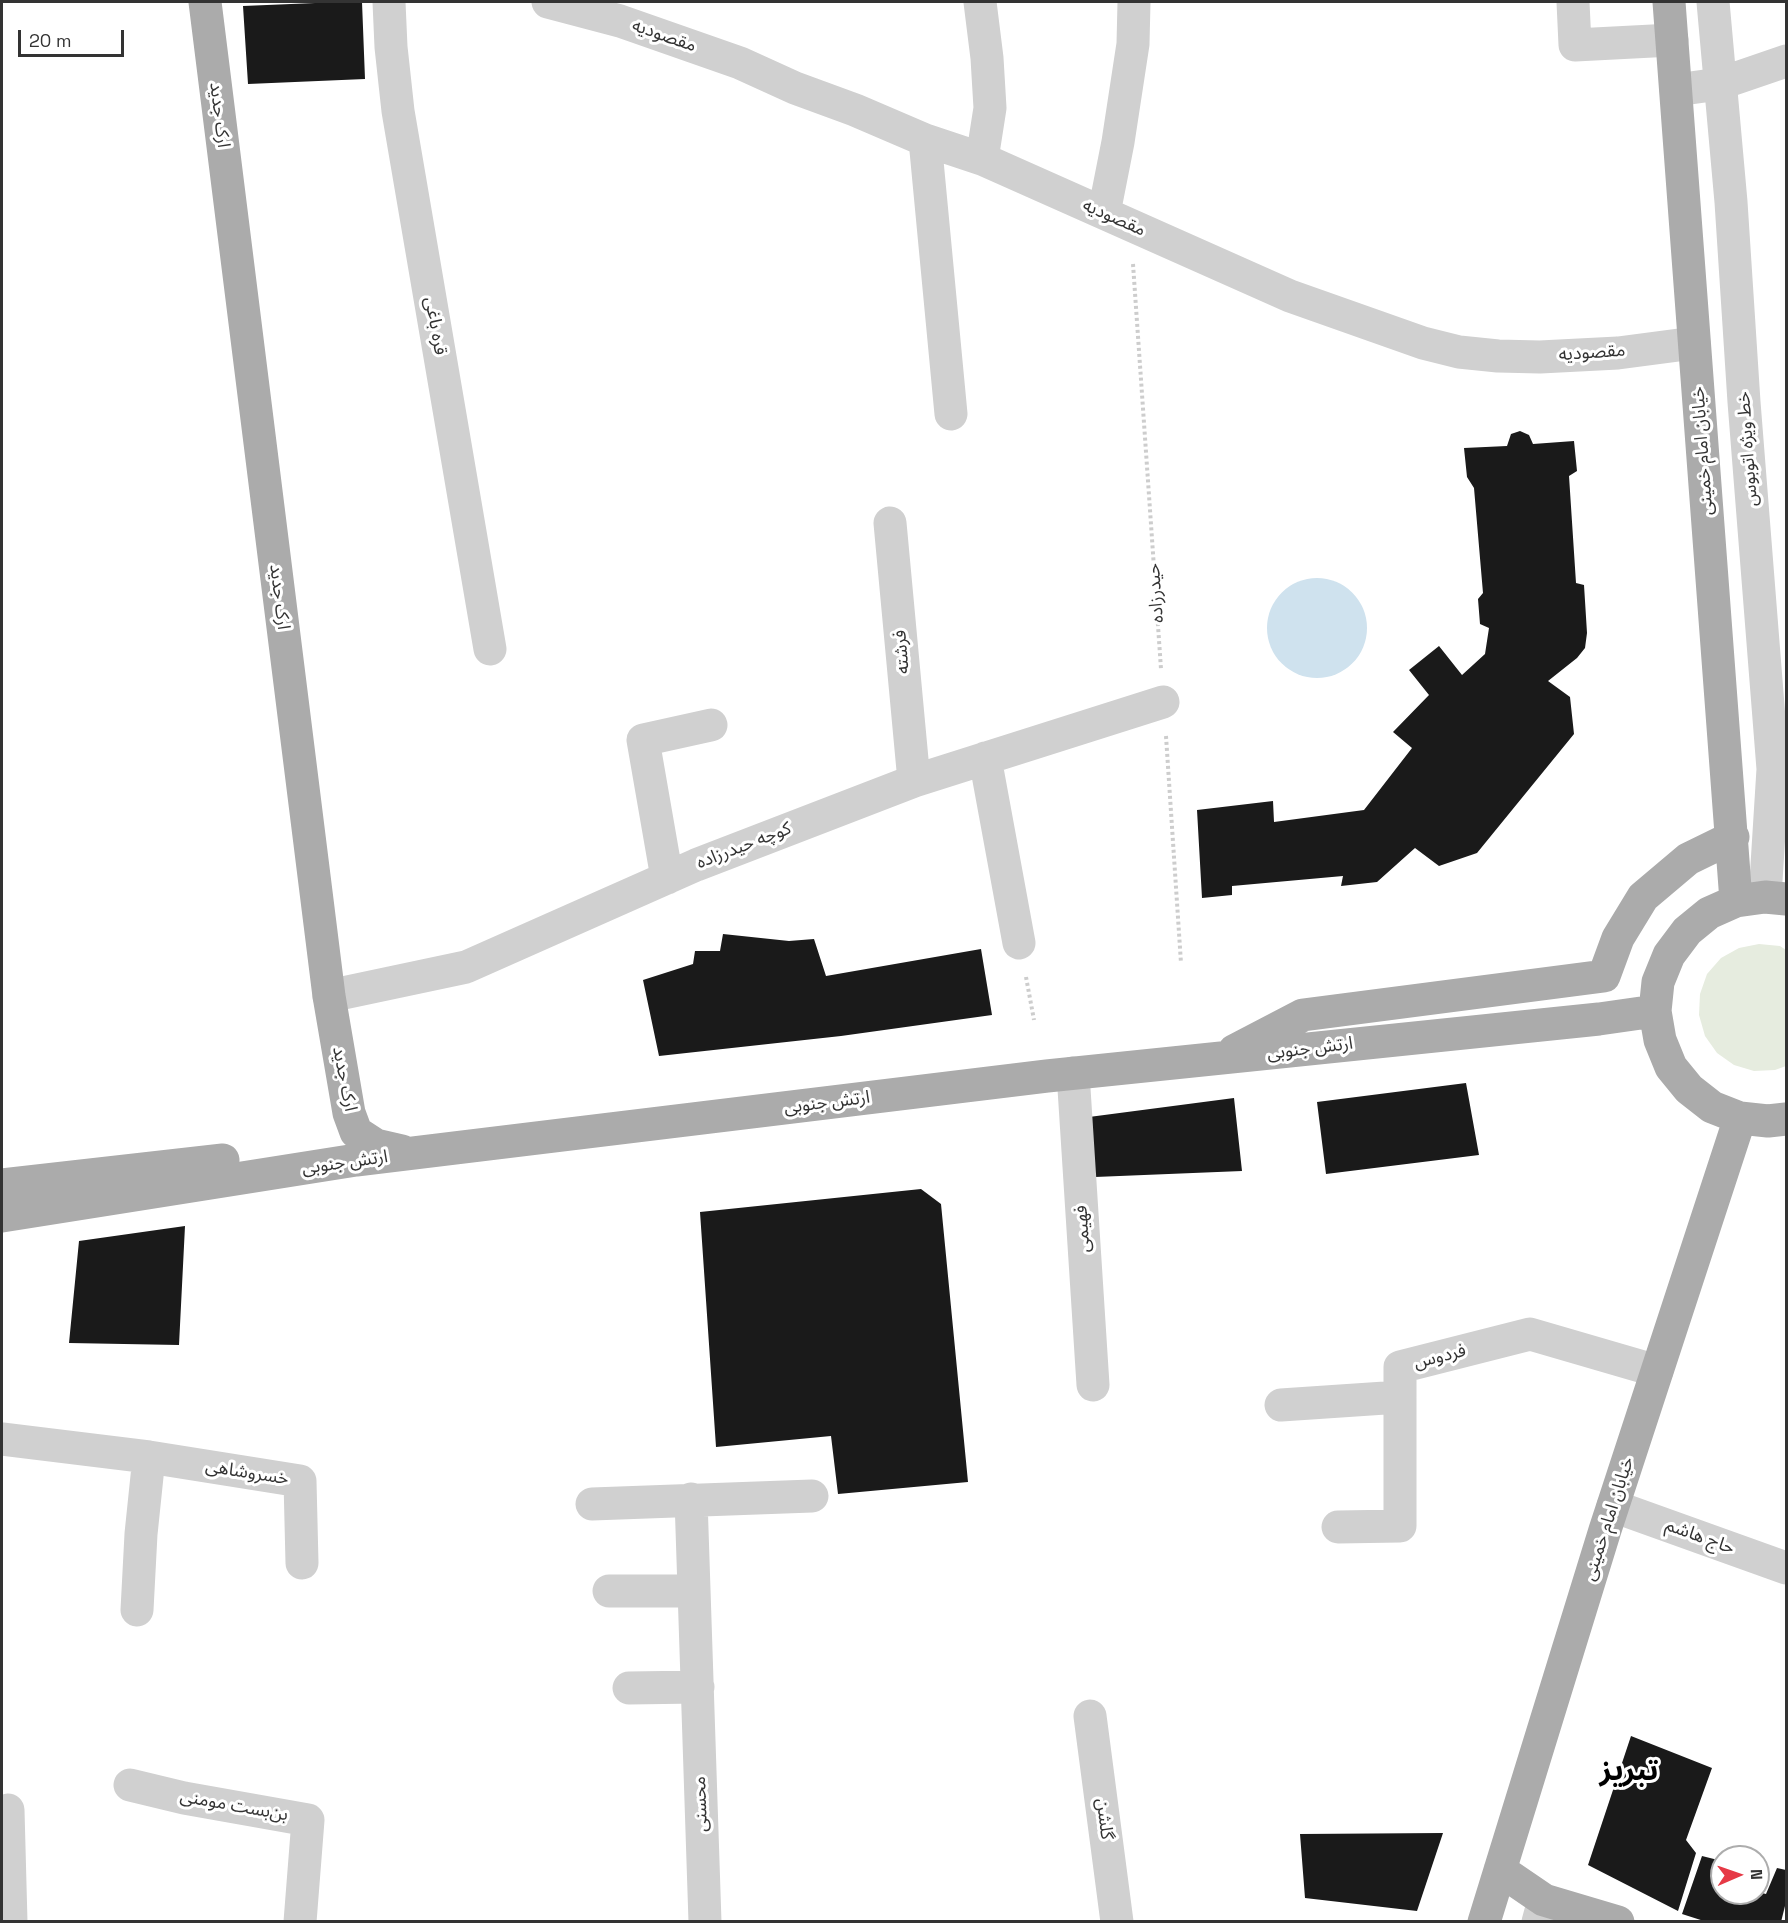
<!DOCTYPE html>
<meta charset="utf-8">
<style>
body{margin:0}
#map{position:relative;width:1788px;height:1923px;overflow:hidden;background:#fff;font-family:"Space Grotesk",sans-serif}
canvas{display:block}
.frame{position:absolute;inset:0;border:3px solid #333;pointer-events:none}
.north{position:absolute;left:1710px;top:1845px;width:60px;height:60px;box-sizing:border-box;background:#fff;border:2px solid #adadad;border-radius:50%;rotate:88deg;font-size:16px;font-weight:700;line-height:24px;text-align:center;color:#333}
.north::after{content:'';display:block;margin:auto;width:21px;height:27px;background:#e63946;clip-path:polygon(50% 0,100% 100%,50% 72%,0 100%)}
.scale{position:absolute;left:18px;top:30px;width:106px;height:27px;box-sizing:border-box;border:3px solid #333;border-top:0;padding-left:8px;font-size:18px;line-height:21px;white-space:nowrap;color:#333;-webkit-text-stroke:4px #fff;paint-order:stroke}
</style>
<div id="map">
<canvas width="1788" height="1923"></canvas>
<div class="frame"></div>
<div class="north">N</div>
<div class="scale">20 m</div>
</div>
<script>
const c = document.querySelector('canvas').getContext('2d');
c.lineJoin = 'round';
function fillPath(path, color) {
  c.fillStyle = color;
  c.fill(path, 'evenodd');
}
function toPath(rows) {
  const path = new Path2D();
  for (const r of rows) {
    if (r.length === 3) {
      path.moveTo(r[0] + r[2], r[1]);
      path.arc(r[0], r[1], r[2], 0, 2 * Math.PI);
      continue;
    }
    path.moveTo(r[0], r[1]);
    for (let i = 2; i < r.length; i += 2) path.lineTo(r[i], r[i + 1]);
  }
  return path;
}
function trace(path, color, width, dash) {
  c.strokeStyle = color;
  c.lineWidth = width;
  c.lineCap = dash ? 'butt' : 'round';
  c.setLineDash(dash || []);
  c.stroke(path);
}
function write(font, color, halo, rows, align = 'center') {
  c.font = font + ' "Space Grotesk","Noto Sans Arabic",sans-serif';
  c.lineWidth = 6;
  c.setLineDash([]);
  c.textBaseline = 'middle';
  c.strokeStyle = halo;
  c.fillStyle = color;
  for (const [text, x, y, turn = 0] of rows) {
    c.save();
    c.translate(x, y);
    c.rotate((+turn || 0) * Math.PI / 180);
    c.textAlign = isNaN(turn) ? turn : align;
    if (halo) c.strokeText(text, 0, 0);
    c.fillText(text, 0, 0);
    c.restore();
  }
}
fillPath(toPath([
 [1759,944,1780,946,1786,950,1786,1066,1775,1070,1754,1071,1734,1065,1717,1053,1705,1036,1699,1015,1700,994,1707,974,1721,958,1739,948]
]), '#e6ecdf');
fillPath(toPath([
 [1317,628,50]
]), '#cfe2ee');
fillPath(toPath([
 [339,2,362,2,365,79,248,84,243,6],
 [1520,431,1529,435,1533,444,1574,441,1577,471,1569,476,1576,583,1584,585,1587,633,1585,648,1577,658,1548,681,1570,697,1574,734,1477,853,1439,866,1415,848,1377,882,1341,886,1343,876,1232,886,1232,895,1202,898,1197,810,1273,801,1274,822,1364,810,1412,748,1393,732,1429,695,1409,670,1439,646,1462,675,1485,654,1489,628,1480,624,1478,599,1483,593,1474,488,1467,477,1464,448,1507,446,1511,434],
 [723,934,789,941,814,939,826,976,981,949,992,1015,841,1036,659,1056,643,980,693,964,695,951,720,951],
 [1466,1083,1479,1155,1326,1174,1317,1102],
 [1234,1098,1242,1171,1095,1177,1089,1117],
 [921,1189,941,1204,968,1482,838,1494,831,1436,716,1447,700,1212],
 [185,1226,179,1345,69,1343,79,1241],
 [1631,1736,1712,1768,1686,1840,1696,1853,1678,1911,1588,1865],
 [1443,1833,1417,1911,1305,1898,1300,1834],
 [1702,1856,1722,1861,1722,1893,1758,1892,1766,1894,1777,1868,1786,1870,1786,1902,1781,1922,1707,1922,1682,1914]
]), '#1a1a1a');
trace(toPath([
 [1133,264,1161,669],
 [1166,736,1181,963],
 [1026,977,1034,1020]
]), '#cdcdcd', 4, [3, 3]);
trace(toPath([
 [389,2,391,47,398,111,490,649],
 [548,2,620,21,740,63,795,88,855,110,925,140,982,159,1290,296,1423,343,1459,352,1498,356,1540,357,1618,353,1694,343],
 [980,2,987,58,990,108,982,159],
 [1573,2,1575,45,1672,40],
 [1713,2,1731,202,1744,402,1773,769,1765,897],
 [1676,90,1719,84,1786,61],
 [925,140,951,414],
 [1104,213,1118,142,1133,44,1134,2],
 [890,523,914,781],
 [985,758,1019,943],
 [667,878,643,740,711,725],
 [329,996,466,967,696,865,914,781,1163,702],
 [1073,1073,1093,1385],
 [1281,1405,1400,1397],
 [2,1439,149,1457,300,1481,302,1563],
 [691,1499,705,1922],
 [592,1504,812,1496],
 [1613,1506,1786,1568],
 [1338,1527,1400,1526,1400,1367,1530,1334,1657,1371],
 [609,1591,694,1591],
 [137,1610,141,1534,149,1457],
 [629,1688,698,1687],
 [1090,1716,1117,1922],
 [130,1785,184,1798,308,1820,300,1922],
 [8,1810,11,1922],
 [1538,1922,1544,1900]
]), '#d0d0d0', 33);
trace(toPath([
 [205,2,329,996,349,1113,356,1132,376,1145,402,1151],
 [1669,2,1736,901],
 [1786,899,1765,897,1736,901,1709,913,1687,931,1669,955,1658,982,1655,1011,1660,1040,1671,1067,1689,1089,1712,1107,1740,1118,1768,1121,1786,1119],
 [1234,1051,1303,1015,1604,976,1618,938,1643,897,1688,859,1733,837],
 [2,1185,223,1160],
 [2,1216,356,1160,1047,1076,1599,1019,1655,1011],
 [1500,1870,1544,1900,1618,1922],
 [1484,1922,1605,1530,1740,1118]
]), '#ababab', 33);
write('18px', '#333', '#fff', [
 ["مقصودیه",664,36,19],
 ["ارک جدید",219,115,83],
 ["مقصودیه",1114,218,24],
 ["قره باغی",435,326,80],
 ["مقصودیه",1592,353,-4],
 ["خط ویژه اتوبوس",1748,449,-94],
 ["خیابان امام خمینی",1703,451,-94],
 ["حیدرزاده",1156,593,-94],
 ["ارک جدید",279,597,83],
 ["فرشته",902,652,-95],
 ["کوچه حیدرزاده",744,846,-21],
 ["ارتش جنوبی",1310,1049,-7],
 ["ارک جدید",344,1079,79],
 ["ارتش جنوبی",827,1103,-7],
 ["ارتش جنوبی",345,1163,-8],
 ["فهیمی",1083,1229,-94],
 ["فردوس",1440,1357,-14],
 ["خسروشاهی",247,1473,9],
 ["خیابان امام خمینی",1609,1519,-72],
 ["حاج هاشم",1700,1537,20],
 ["محسنی",701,1804,-92],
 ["بن‌بست مومنی",234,1806,10],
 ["گلشن",1104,1819,83]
]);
write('bold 30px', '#000', '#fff', [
 ["تبریز",1629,1772]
]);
</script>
